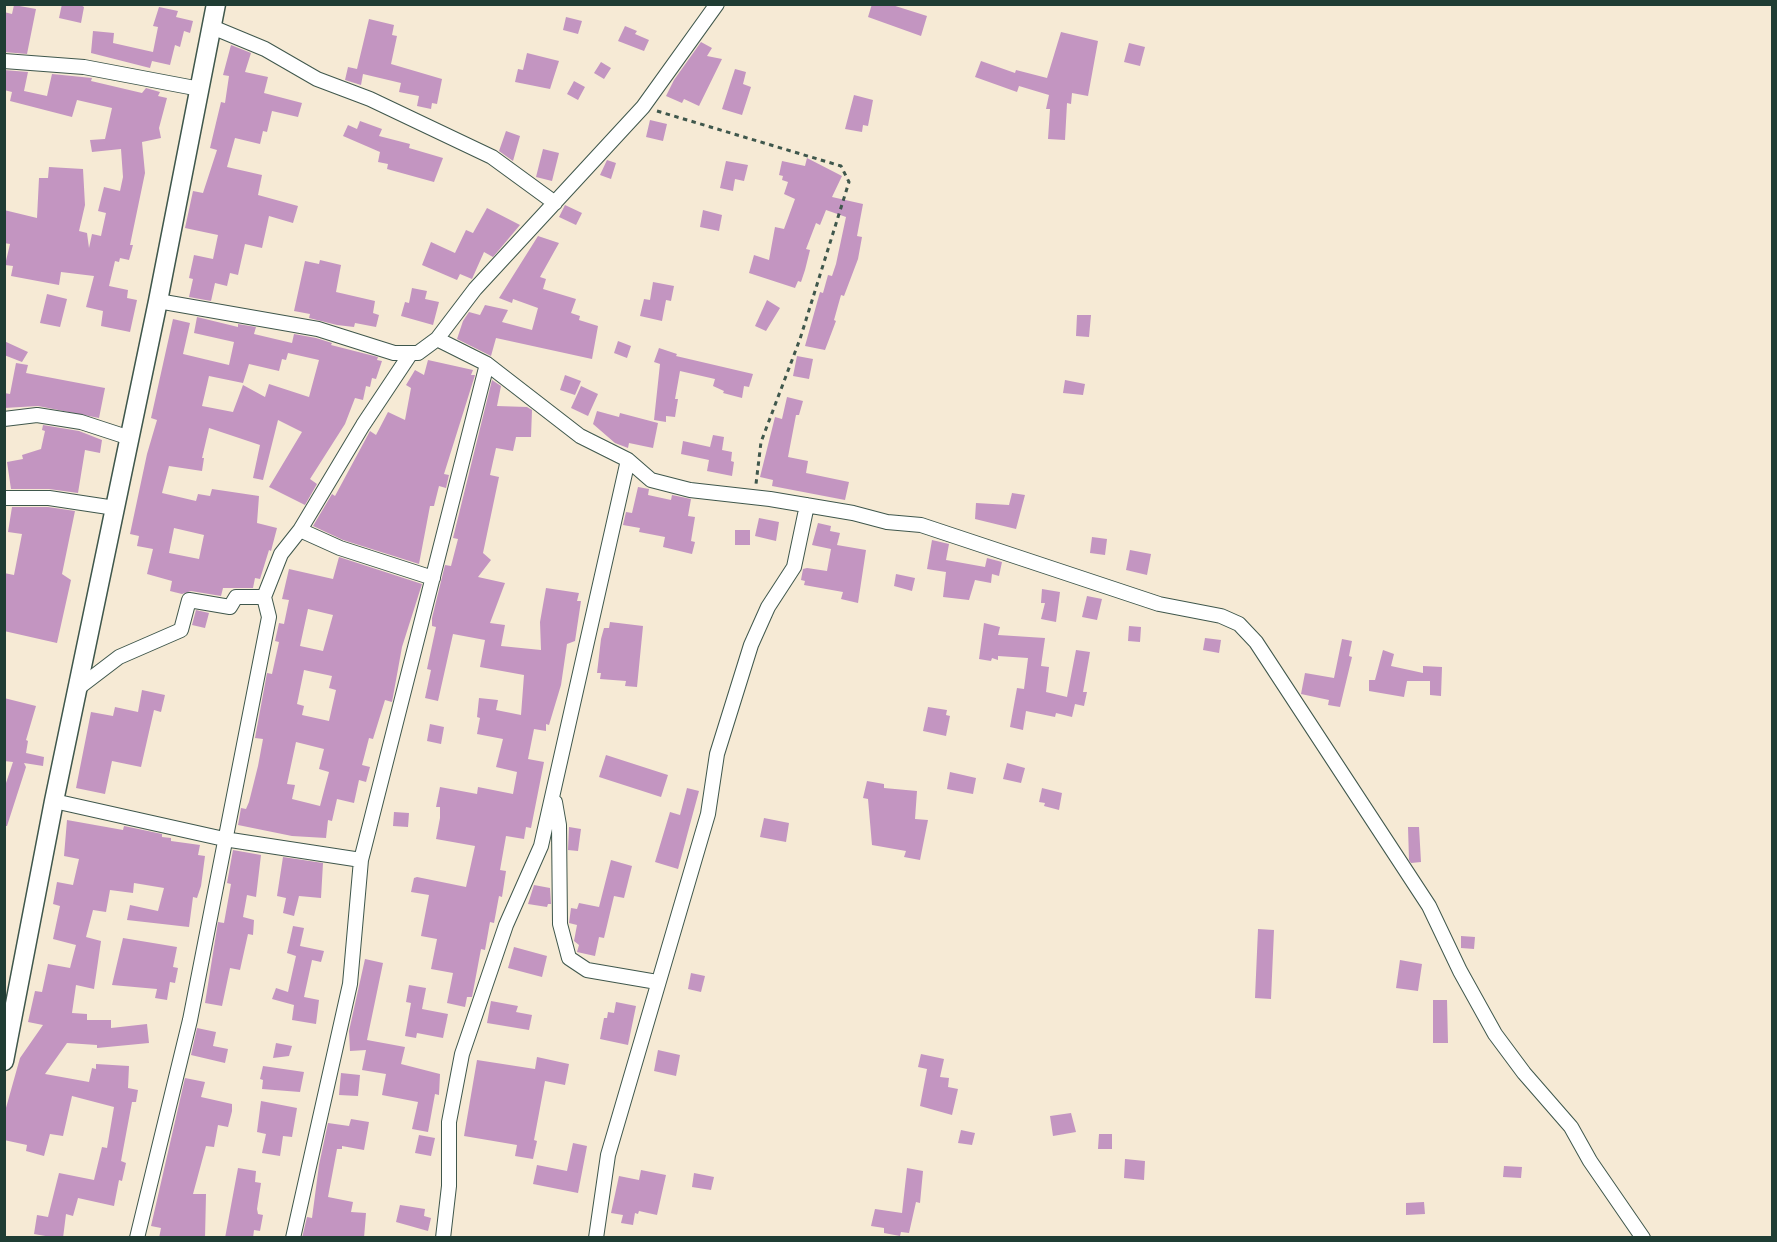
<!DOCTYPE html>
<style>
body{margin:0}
#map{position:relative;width:1777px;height:1242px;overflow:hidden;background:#f6ead5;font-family:"Playpen Sans",sans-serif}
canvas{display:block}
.frame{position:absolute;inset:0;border:6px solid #1f3d34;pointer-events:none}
</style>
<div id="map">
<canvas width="1777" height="1242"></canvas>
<div class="frame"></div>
</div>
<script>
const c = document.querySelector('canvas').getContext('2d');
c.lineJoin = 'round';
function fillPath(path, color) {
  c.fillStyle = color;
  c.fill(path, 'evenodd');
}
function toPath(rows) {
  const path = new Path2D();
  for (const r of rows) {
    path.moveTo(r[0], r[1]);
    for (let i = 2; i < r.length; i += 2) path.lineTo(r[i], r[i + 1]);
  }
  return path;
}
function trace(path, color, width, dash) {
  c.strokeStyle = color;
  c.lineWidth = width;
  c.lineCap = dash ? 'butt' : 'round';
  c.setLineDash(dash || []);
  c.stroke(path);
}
fillPath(toPath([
 [62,4,79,4,84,7,81,23,59,18],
 [872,4,889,4,927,16,921,36,868,17],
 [14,5,36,9,27,54,4,52,4,12,12,14],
 [159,7,178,11,176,17,193,21,190,33,184,31,180,47,175,45,170,65,152,61,150,68,91,53,93,31,114,33,113,43,153,52,158,27,153,26],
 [566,17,582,21,578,34,563,30],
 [369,19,394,25,392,35,397,36,391,64,442,79,437,104,432,103,431,109,417,106,419,96,399,92,401,83,363,74,361,85,345,80,348,67,357,69],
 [625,26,637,31,635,34,649,40,644,51,618,41],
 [1061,32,1098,41,1088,96,1072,93,1071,104,1067,103,1065,140,1048,139,1050,109,1046,109,1049,95,1019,86,1017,92,975,77,981,61,1015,73,1016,70,1047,78],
 [701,42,712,48,707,56,722,59,699,106,684,99,682,103,666,96,674,80],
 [1129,43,1145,47,1140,66,1124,62],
 [231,45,251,53,245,72,268,77,264,93,302,103,298,117,272,111,267,132,263,131,260,144,235,138,227,167,262,175,258,195,298,206,293,223,269,216,262,248,245,244,238,275,230,273,227,286,215,283,211,301,189,297,193,279,189,278,194,255,213,259,218,235,185,228,193,191,203,193,217,150,210,148,221,102,225,103,229,76,223,75],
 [527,53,559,61,550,89,515,82,518,69,523,70],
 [601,62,611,68,604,79,594,73],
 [735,69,746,72,743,84,751,87,742,115,722,109],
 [4,70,28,72,24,91,47,96,52,74,92,78,91,81,142,93,146,88,160,92,158,96,167,98,159,128,161,138,142,142,145,173,130,245,133,245,129,260,120,258,119,262,115,261,109,286,128,290,127,298,137,300,130,332,101,326,103,311,86,307,94,276,61,272,59,285,11,276,13,266,5,265,10,244,4,243,4,210,37,218,39,178,48,178,49,167,83,169,85,205,79,231,87,233,89,248,92,234,101,236,106,213,98,211,104,187,120,191,123,177,121,149,92,152,90,140,105,139,112,108,77,100,72,117,10,101,12,92,4,90],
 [574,81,585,87,578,100,567,94],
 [854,95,873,100,868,126,863,125,862,132,845,129],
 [650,120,667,124,663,141,646,137],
 [360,121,382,129,379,136,410,144,409,148,443,158,434,182,387,169,388,164,378,162,380,152,343,136,348,125,357,129],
 [506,131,520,136,513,161,499,151],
 [543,149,559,153,552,181,536,177],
 [807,158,842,176,832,197,863,204,857,236,862,237,858,259,844,296,841,295,834,320,836,321,825,350,805,346,820,292,823,293,828,275,832,276,836,264,846,217,826,210,820,225,816,223,806,249,810,250,805,270,801,282,798,281,795,288,749,273,754,255,769,260,775,227,784,229,795,199,784,194,788,182,782,180,783,176,779,175,782,161,805,166],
 [607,160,616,163,611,179,600,175],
 [726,161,748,165,744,181,735,179,733,191,720,188],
 [565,205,582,213,576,225,559,217],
 [487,208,520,225,493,257,484,252,472,279,460,274,457,280,422,265,431,242,455,253,466,230,473,233],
 [703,210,722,215,719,231,700,227],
 [538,236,559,243,540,277,546,279,543,289,576,299,571,313,580,316,579,320,598,326,592,359,496,338,491,356,457,339,463,321,469,312,480,315,485,305,508,310,502,322,532,330,538,308,513,299,512,303,499,298],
 [320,260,341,265,336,292,375,301,373,313,379,315,376,327,355,323,354,327,337,325,309,318,310,314,294,311,305,261,319,264],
 [653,282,674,286,671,301,666,300,662,321,640,316,644,299,650,300],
 [412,288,427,291,425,299,439,302,433,325,401,316,405,302,409,303],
 [47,294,67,299,60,327,40,323],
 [767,300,780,308,766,331,755,326],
 [1077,315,1091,315,1089,337,1076,336],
 [197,317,238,327,238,324,256,327,254,334,292,343,294,334,316,338,332,343,331,345,378,357,377,360,382,361,376,379,372,378,370,387,366,386,363,400,355,398,345,424,310,479,317,484,305,505,269,487,302,432,278,420,263,480,253,478,260,445,209,428,202,458,204,458,202,471,169,466,162,493,196,501,198,494,210,496,212,489,259,496,257,523,277,528,271,551,269,550,260,579,255,578,253,588,223,588,221,596,191,591,182,594,170,591,172,581,147,574,153,549,137,546,139,536,130,534,147,454,157,420,151,418,173,319,190,323,183,354,229,365,234,342,194,333],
 [288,353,319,360,309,397,269,384,265,397,243,385,233,412,202,406,209,376,243,383,249,364,279,371,282,359,286,360],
 [174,528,204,535,199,559,169,553],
 [4,341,28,352,22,362,4,355],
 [618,341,631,346,627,358,614,353],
 [659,348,677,354,676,356,753,374,749,387,744,386,742,398,723,393,724,391,713,386,715,379,680,371,675,399,678,399,675,417,666,416,666,422,654,420,660,364,654,362],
 [797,356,813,359,809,379,793,376],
 [428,360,473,370,471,375,475,375,444,474,449,475,446,488,439,486,434,506,430,506,419,564,343,540,313,526,332,494,335,496,370,431,376,435,388,412,405,420,411,388,406,385,415,370,424,375],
 [16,363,28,365,26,373,105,388,99,418,38,406,4,408,4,393,10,394],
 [565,375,581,381,575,395,560,390],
 [492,380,501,386,497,406,527,407,532,410,531,437,516,437,513,451,496,448,490,475,499,477,483,553,491,560,478,577,505,583,490,623,505,625,501,646,541,650,540,622,546,588,579,593,577,601,581,601,575,641,567,644,561,685,549,725,546,724,546,731,534,729,528,759,544,762,531,828,526,827,524,839,506,836,500,870,506,871,502,897,499,896,494,923,490,922,485,950,481,949,472,997,467,997,465,1007,447,1003,453,973,431,969,437,939,421,936,429,895,411,892,414,878,417,877,466,887,475,846,436,839,440,818,440,807,436,807,440,787,477,794,478,787,513,794,517,772,496,767,503,739,477,734,480,718,477,717,479,698,498,700,496,710,521,715,524,675,480,667,485,640,453,634,438,701,425,698,431,670,427,669,436,627,432,626,432,618,445,565,451,566,458,539,453,538],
 [1065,380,1085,384,1083,395,1063,393],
 [581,386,598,394,588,416,571,408],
 [787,397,803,401,799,415,796,415,788,457,808,461,806,473,849,482,845,500,772,486,773,480,760,477,775,417,782,419],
 [597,411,619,417,620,413,658,423,653,448,629,443,628,448,615,443,593,424],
 [43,425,79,431,102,440,100,453,85,450,78,493,49,489,11,489,7,462,23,459,22,455,41,449,45,431,42,430],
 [713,435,724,437,722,450,732,452,731,461,734,462,732,476,707,471,709,460,681,454,683,441,710,447],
 [638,487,649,489,648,495,671,500,672,495,691,499,688,516,695,517,691,541,695,542,692,554,663,547,665,537,639,532,640,528,623,525,626,512,632,513],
 [1012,493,1025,495,1016,529,975,519,976,503,1009,505],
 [12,507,48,507,75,511,62,574,71,580,57,643,4,631,4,573,14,575,22,534,8,532],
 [759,518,779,522,776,541,755,536],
 [818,523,831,526,830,531,840,533,837,545,866,550,858,603,841,599,843,592,804,585,805,581,801,580,803,569,807,568,827,571,831,549,812,545],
 [735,530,750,530,750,545,735,545],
 [1092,537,1107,539,1105,555,1090,553],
 [932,540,949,544,946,560,985,567,987,558,1002,562,999,576,992,574,991,583,975,580,969,600,943,597,946,572,927,569],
 [1130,550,1151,554,1147,575,1126,570],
 [339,557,422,584,402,647,392,702,385,700,373,739,369,738,362,765,370,767,366,782,359,780,354,803,337,799,332,821,328,820,326,838,292,836,238,825,241,808,246,809,249,802,258,766,263,739,255,738,267,673,272,674,279,642,275,641,279,623,284,624,289,600,282,599,289,569,333,579],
 [308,609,333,615,323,651,300,646],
 [304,670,332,676,329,688,336,690,329,721,302,715,304,706,297,704],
 [296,742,324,749,319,769,329,772,320,806,292,799,295,785,287,784],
 [896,574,915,578,912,591,894,586],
 [1042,589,1060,592,1056,622,1041,619,1045,603,1041,603],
 [1087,596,1102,599,1097,620,1082,617],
 [196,610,209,613,205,628,192,625],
 [610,622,643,626,637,687,625,686,626,681,600,679,601,673,597,673,601,639,604,628,609,628],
 [984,623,1000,627,998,635,1045,638,1041,666,1049,667,1046,692,1067,697,1076,650,1090,652,1083,692,1087,692,1084,706,1075,704,1072,717,1056,713,1055,717,1026,711,1023,730,1010,727,1017,688,1024,689,1028,658,998,656,998,660,992,658,991,661,979,659],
 [1129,626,1141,627,1140,642,1128,641],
 [1205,638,1221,640,1219,653,1203,650],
 [1342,639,1352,641,1349,656,1352,657,1340,707,1328,705,1329,700,1301,694,1305,673,1334,678],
 [1383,650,1394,654,1391,666,1423,673,1423,666,1442,667,1441,696,1430,695,1430,681,1407,681,1404,697,1369,691,1369,680,1375,680],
 [142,690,165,695,161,712,154,710,141,767,112,761,105,794,76,788,91,712,113,716,115,707,138,712],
 [4,698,36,706,26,740,28,741,26,753,44,757,43,766,24,763,26,767,7,826,4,826,4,789,13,762,4,761],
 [928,707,947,710,946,715,950,716,946,736,923,731],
 [430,724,444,727,441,744,427,741],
 [606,755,668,775,661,797,599,777],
 [1007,763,1025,768,1021,783,1003,779],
 [950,772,976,778,973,794,947,789],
 [867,781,884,784,884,788,917,791,915,819,928,820,920,860,904,857,906,851,872,845,868,799,863,798],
 [687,788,699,791,678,869,655,862,670,812,680,815],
 [1042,788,1062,793,1059,810,1044,806,1045,803,1039,802],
 [394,812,409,813,408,827,393,826],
 [764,818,789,823,786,842,760,837],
 [67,820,123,830,124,826,162,834,162,837,171,838,171,841,200,845,198,855,205,856,201,886,197,898,193,897,189,927,127,920,130,905,158,911,164,888,134,883,133,893,110,890,106,912,93,910,86,937,101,941,94,989,76,985,72,1013,87,1014,87,1020,111,1020,111,1028,147,1024,149,1043,97,1048,97,1045,67,1043,45,1074,89,1082,92,1068,96,1069,96,1064,129,1066,128,1088,138,1090,136,1102,132,1102,121,1161,126,1163,122,1181,119,1180,114,1206,78,1198,73,1216,66,1214,63,1238,57,1238,34,1234,37,1215,48,1217,59,1173,94,1180,102,1147,107,1148,114,1107,72,1096,63,1136,50,1134,44,1156,26,1151,27,1145,4,1140,4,1115,20,1058,43,1025,28,1022,35,991,42,992,48,964,70,968,76,945,53,939,60,906,53,904,57,882,73,885,79,859,64,856],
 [569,827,581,829,578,851,568,850],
 [1408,827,1419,827,1421,862,1411,863,1409,860],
 [233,850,261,855,256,897,247,895,243,917,254,920,253,935,248,934,240,970,230,968,222,1006,205,1003,218,922,224,923,231,884,227,883],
 [283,857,323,863,321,898,299,896,294,916,283,913,286,898,277,896],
 [611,860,632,866,624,898,614,896,604,938,599,937,595,956,577,952,579,945,574,941,577,925,569,923,571,908,577,909,579,903,599,907],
 [534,885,550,888,551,904,548,904,547,907,528,904],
 [293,926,304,928,300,946,324,951,321,962,312,960,304,997,319,1000,316,1024,292,1020,294,1005,272,999,276,988,288,992,296,956,287,953],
 [1258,929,1274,930,1271,999,1255,998],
 [1461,936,1475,937,1474,949,1461,948],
 [123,938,177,947,173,967,178,968,175,983,170,982,167,1000,155,998,157,989,112,985],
 [514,947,547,956,542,977,508,968],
 [365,959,383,963,367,1040,405,1047,401,1064,440,1074,439,1095,435,1094,428,1132,412,1129,418,1102,382,1095,386,1074,362,1070,366,1050,350,1051,349,1031],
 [1400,960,1422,964,1418,991,1396,988],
 [691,973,705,976,701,992,688,989],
 [409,985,426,988,422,1009,448,1014,443,1038,417,1033,416,1038,405,1036,411,1003,406,1002],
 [1433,1000,1447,1000,1448,1043,1433,1043],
 [491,1001,518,1006,516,1012,532,1015,529,1030,487,1023],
 [616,1002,636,1006,628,1045,600,1039,604,1018,607,1018,608,1012,614,1013],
 [197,1028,216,1032,213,1046,228,1049,225,1063,191,1055],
 [276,1043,292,1046,289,1056,273,1058],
 [658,1050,680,1055,676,1076,654,1071],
 [921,1054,944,1059,940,1077,949,1078,948,1087,958,1089,952,1115,920,1106,927,1069,918,1067],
 [537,1057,569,1064,565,1085,545,1081,534,1140,537,1141,533,1159,515,1156,517,1145,464,1136,477,1060,535,1069],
 [263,1066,304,1072,300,1092,262,1089,263,1080,260,1079],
 [341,1073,360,1075,358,1096,339,1095],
 [185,1078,205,1082,201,1097,232,1104,232,1111,228,1127,218,1125,214,1147,206,1146,193,1194,206,1194,205,1238,159,1238,161,1228,151,1226],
 [261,1101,297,1108,292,1137,283,1136,280,1156,262,1153,266,1134,257,1132],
 [1071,1113,1076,1132,1053,1136,1050,1116],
 [351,1119,369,1122,364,1150,342,1146,342,1149,337,1149,328,1197,353,1202,351,1212,366,1213,364,1238,302,1238,307,1217,312,1218,319,1165,328,1123,349,1126],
 [961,1130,975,1133,972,1145,958,1143],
 [1099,1134,1112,1134,1112,1149,1098,1149],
 [419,1135,435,1138,431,1156,415,1153],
 [573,1143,587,1146,578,1193,533,1184,537,1165,567,1171],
 [1125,1159,1145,1161,1144,1180,1124,1178],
 [1504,1166,1522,1167,1521,1178,1503,1177],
 [238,1168,256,1171,255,1182,261,1183,257,1209,258,1214,263,1215,260,1231,254,1230,253,1238,225,1238],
 [907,1168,923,1171,920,1203,916,1202,909,1233,901,1232,900,1236,884,1233,884,1228,871,1226,875,1209,902,1213],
 [641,1170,666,1175,657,1215,639,1211,638,1214,635,1213,633,1225,621,1223,623,1215,611,1213,619,1176,639,1180],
 [694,1173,714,1177,711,1190,692,1187],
 [1424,1202,1425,1214,1406,1215,1406,1203],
 [400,1205,425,1209,424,1216,431,1218,428,1231,396,1222]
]), '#c395c1');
const minor = toPath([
 [212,27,265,49,317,79,370,99,492,157,555,203],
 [4,61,84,67,200,89],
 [158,301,318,329,394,353,418,353,437,339,475,289,643,107,717,4],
 [437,339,487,364,580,436,628,460,651,480,690,490,770,499,853,513,887,522,921,525,1159,604,1221,616,1239,624,1256,642,1429,906,1460,971,1495,1034,1524,1073,1571,1127,1590,1161,1643,1238],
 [4,419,37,415,81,422,130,438],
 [4,498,49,498,115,508],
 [300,530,363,425,411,353],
 [77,689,119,657,181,630,189,600,230,607,236,597,264,597],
 [54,801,224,839,361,860],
 [555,802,559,825,560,924,569,958,587,970,657,982],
 [137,1238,190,1020,269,617,264,597,281,554,300,530,340,548,433,578],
 [293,1238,350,984,361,860,487,364],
 [443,1238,449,1186,449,1122,462,1054,506,925,541,846,628,460],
 [596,1238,608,1155,708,814,717,754,751,645,768,607,794,567,807,505]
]);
const major = toPath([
 [4,1061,54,801,158,301,216,4]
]);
trace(minor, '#3f574c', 16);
trace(major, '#3f574c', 21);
trace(toPath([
 [657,111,841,166,849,182,800,339,761,442,756,484]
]), '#3f574c', 3, [4.5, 4.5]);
trace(minor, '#fff', 14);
trace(major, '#fff', 18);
</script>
